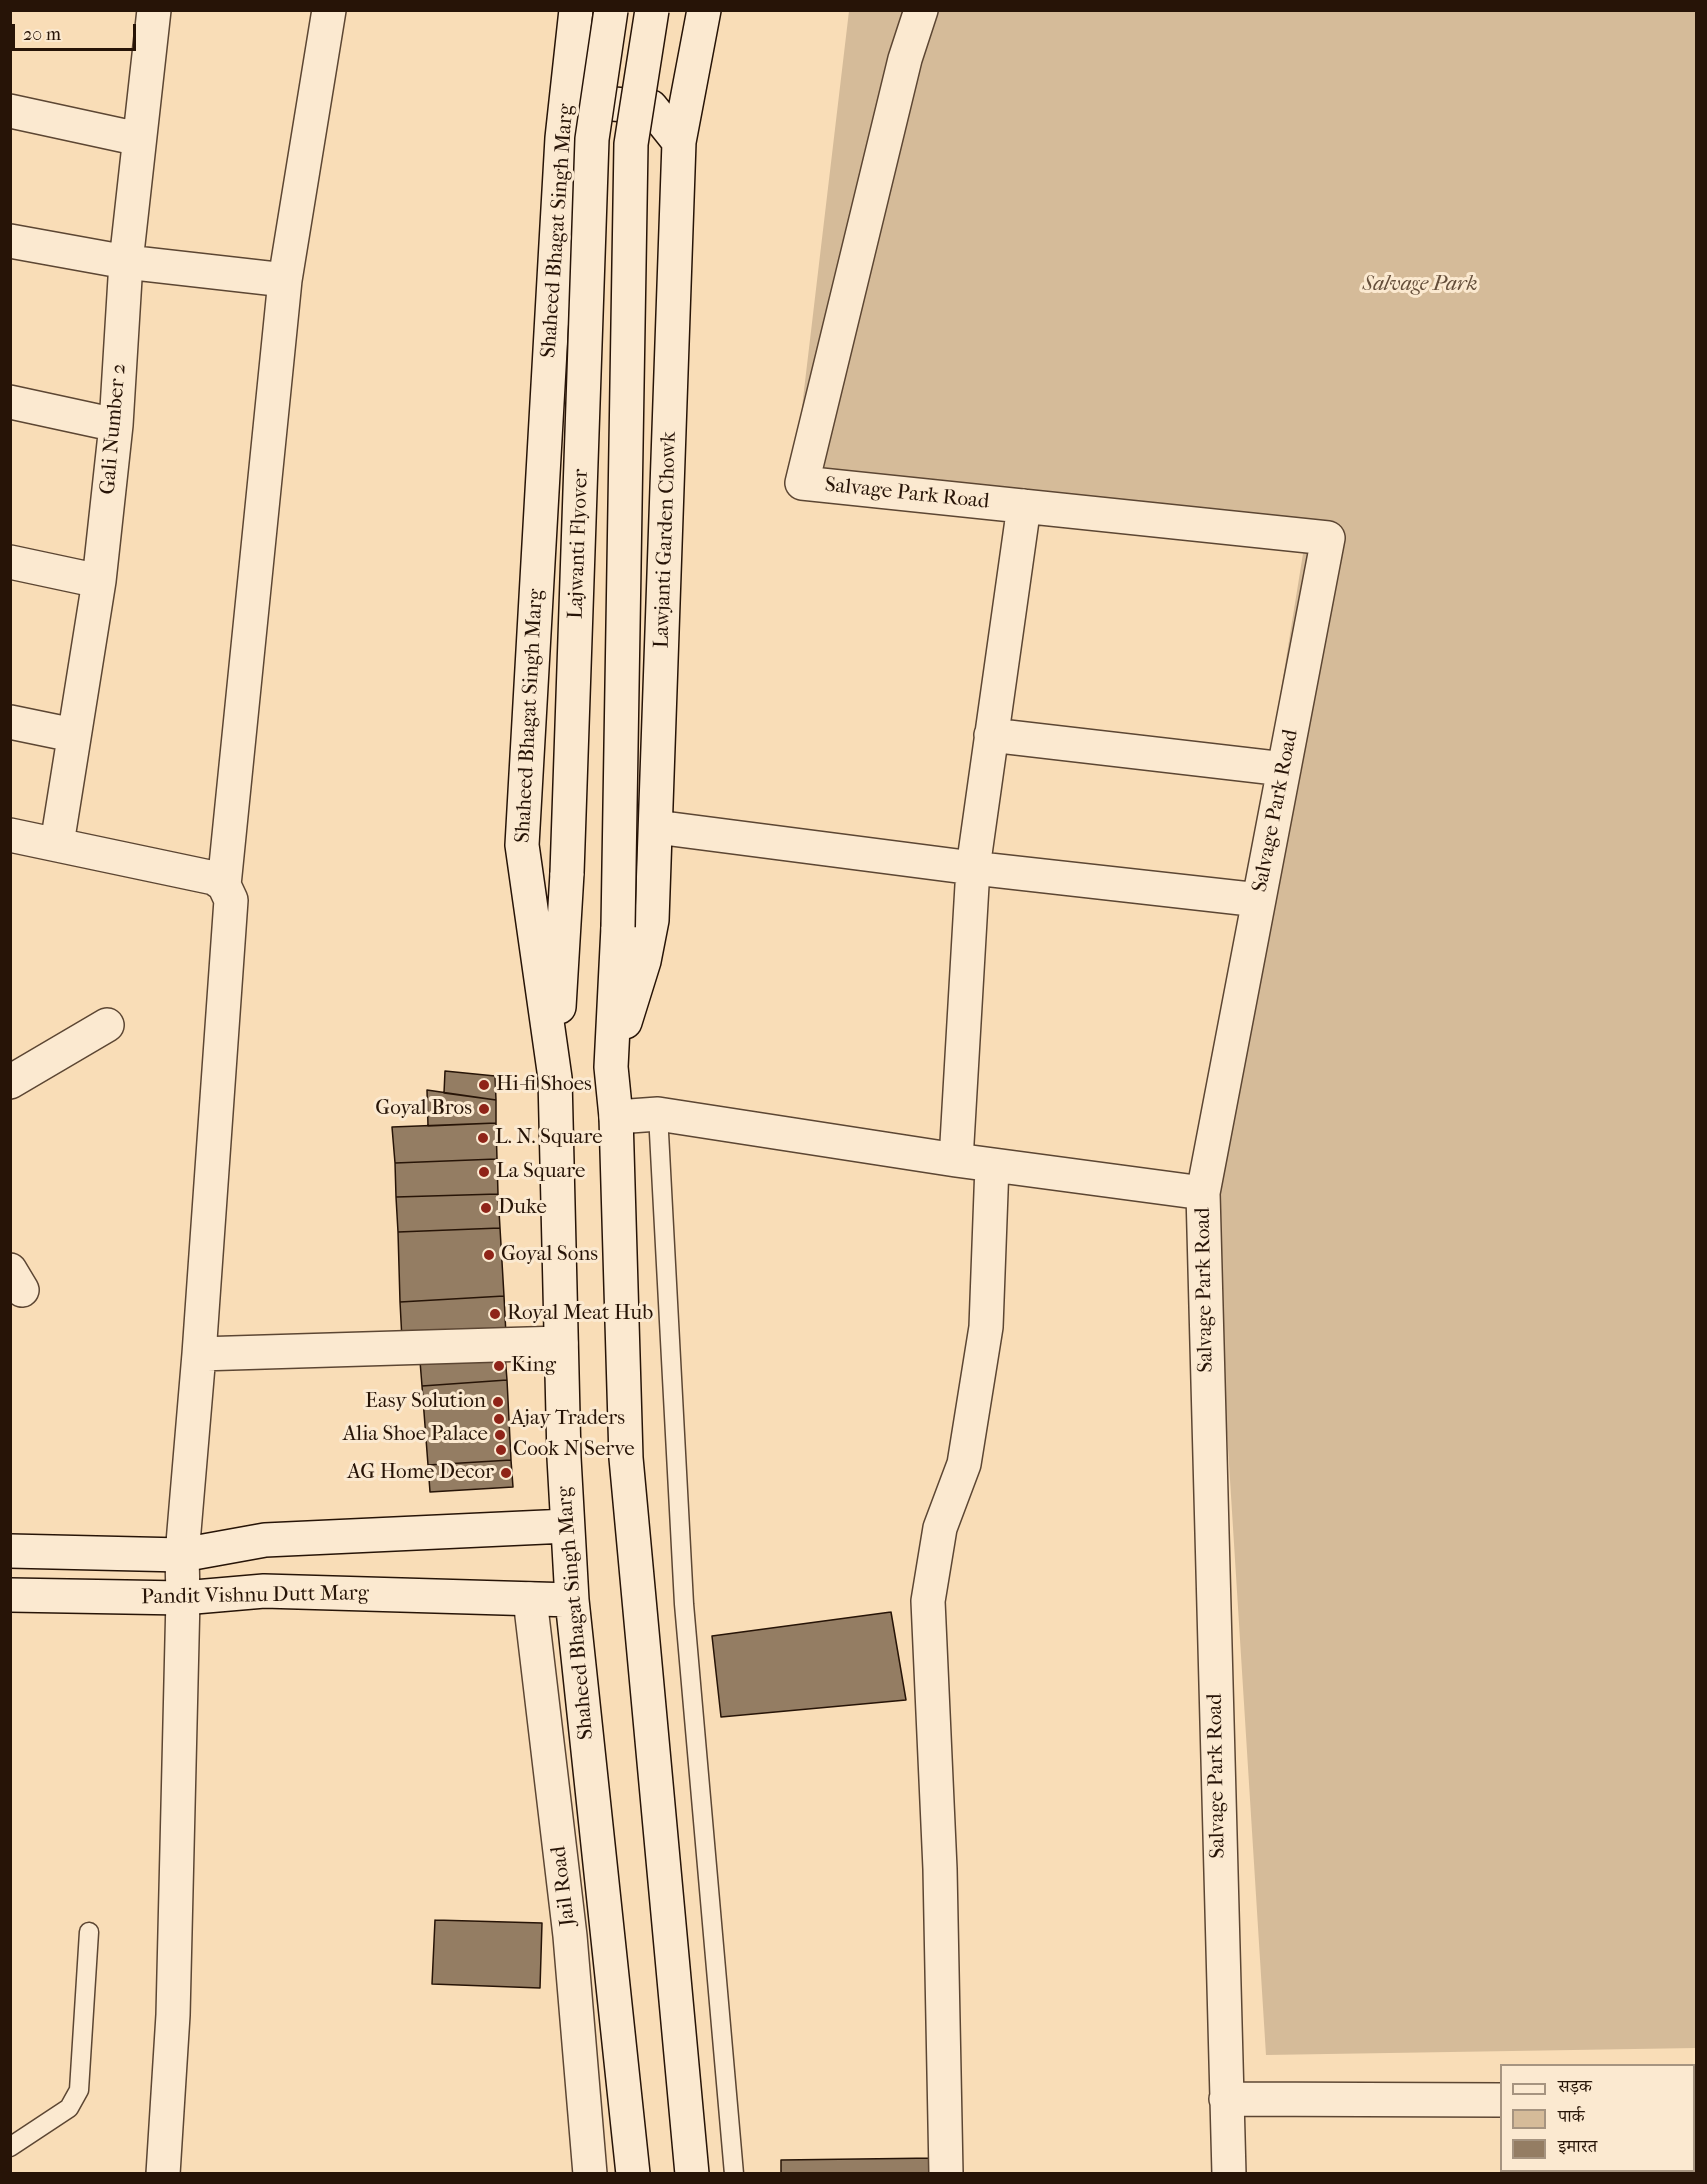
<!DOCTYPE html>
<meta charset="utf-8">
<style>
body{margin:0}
#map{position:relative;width:1707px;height:2184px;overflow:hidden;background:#f9ddb7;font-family:"IM FELL French Canon","Noto Serif Devanagari",serif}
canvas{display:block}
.frame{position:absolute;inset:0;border:12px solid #271407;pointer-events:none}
.legend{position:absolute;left:1500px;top:2064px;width:195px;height:108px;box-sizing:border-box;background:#fbe9d0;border:2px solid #a69480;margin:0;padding:8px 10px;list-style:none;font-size:18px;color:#271407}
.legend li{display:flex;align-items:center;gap:12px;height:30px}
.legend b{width:30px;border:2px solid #a69480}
.scale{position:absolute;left:12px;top:24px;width:124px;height:27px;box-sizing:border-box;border:3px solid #271407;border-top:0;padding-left:8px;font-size:18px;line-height:21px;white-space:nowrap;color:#271407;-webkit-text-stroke:4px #fbe9d0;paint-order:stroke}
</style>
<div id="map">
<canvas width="1707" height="2184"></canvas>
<div class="frame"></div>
<ul class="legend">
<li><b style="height:8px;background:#fbe9d0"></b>सड़क</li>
<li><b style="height:16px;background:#d5bb99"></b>पार्क</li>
<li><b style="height:16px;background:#947d63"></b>इमारत</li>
</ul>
<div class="scale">20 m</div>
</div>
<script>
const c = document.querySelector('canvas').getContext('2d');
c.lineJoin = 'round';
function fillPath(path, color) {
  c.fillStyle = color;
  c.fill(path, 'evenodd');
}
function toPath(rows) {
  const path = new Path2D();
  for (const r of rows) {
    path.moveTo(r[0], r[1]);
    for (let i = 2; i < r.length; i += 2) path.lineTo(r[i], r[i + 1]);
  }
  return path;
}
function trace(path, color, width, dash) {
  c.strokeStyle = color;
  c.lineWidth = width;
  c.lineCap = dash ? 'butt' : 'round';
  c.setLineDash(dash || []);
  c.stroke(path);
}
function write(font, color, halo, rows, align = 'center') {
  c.font = font + ' "IM FELL French Canon",serif';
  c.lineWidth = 6;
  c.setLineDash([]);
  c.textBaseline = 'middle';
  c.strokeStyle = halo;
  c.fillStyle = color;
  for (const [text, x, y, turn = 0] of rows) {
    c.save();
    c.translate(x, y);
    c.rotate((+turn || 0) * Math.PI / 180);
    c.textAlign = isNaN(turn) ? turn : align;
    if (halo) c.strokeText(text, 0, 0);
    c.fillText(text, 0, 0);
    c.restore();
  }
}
fillPath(toPath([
 [849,11,1696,11,1696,2048,1266,2055,1212,1192,1221,1063,1306,535,795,466]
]), '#d5bb99');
const building = toPath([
 [445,1071,495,1076,496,1100,444,1093,445,1071],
 [427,1090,496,1100,496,1123,428,1126,427,1090],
 [496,1123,497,1159,395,1163,392,1127,496,1123],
 [497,1159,498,1194,396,1197,395,1163,497,1159],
 [498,1194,500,1228,398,1232,396,1197,498,1194],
 [500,1228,504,1296,400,1302,398,1232,500,1228],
 [504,1296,506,1335,402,1340,400,1302,504,1296],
 [505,1355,507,1380,422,1386,420,1361,505,1355],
 [507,1380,511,1460,428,1465,422,1386,507,1380],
 [511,1460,513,1487,430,1492,428,1465,511,1460],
 [891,1612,906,1700,721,1717,712,1636,891,1612],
 [435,1920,542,1923,540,1988,432,1984,435,1920],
 [936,2158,937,2174,781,2174,781,2160,936,2158]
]);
fillPath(building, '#947d63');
trace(building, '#271407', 1.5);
const lane = toPath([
 [658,1114,684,1604,734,2174],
 [10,2147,69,2108,79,2090,89,1932]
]);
const street = toPath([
 [921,10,905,59,802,483,1328,538,1203,1193,1229,2174],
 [10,111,139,139],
 [10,241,126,262,285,280],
 [10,402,116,425],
 [10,562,99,581],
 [10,722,73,735],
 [991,735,1284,769],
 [656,827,973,868,1259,900],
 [10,835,214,878,224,885,231,900,199,1354,182,1555,183,1598,173,2015,163,2174],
 [57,844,99,581,116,425,126,262,154,10],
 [224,885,285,280,329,10],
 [10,1082,107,1025],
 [616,1117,658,1114,956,1160,1203,1193],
 [956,1160,973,868,1024,506],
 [10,1270,22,1290],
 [199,1354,561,1343],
 [530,1599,570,1936,590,2174],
 [1226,2099,1502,2100],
 [1694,2100,1696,2100],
 [1607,2170,1607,2174],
 [946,2174,940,1869,928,1601,940,1528,964,1464,986,1327,992,1165]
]);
const secondary = toPath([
 [576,10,562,138,522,845,555,1078,564,1458,572,1600,633,2174],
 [577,117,588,102,651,107,679,142],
 [618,927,611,1067,616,1117,626,1458,692,2174],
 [559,1007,567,873],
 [625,1022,644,961,652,920,679,142,704,10],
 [10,1551,182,1555,265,1540,567,1526],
 [10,1595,183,1598,264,1591,572,1600]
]);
trace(lane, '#5c4633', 21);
trace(street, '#5c4633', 36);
trace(secondary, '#271407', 36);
trace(lane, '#fbe9d0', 18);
trace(street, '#fbe9d0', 33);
trace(secondary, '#fbe9d0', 33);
const secondaryBridge = toPath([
 [567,873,592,139,611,10],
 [618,927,631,144,652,10]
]);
trace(secondaryBridge, '#271407', 36, []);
trace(secondaryBridge, '#fbe9d0', 33);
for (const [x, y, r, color] of [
 [484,1085,6,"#8f2418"],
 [484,1109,6,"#8f2418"],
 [483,1138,6,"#8f2418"],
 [484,1172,6,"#8f2418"],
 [486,1208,6,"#8f2418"],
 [489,1255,6,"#8f2418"],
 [495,1314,6,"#8f2418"],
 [499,1366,6,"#8f2418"],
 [498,1402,6,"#8f2418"],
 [499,1419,6,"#8f2418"],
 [500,1435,6,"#8f2418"],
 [501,1450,6,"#8f2418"],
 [506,1473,6,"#8f2418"]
]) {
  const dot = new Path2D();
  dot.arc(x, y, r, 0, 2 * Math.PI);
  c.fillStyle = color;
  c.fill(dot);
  trace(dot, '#fbe9d0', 2);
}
write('21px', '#271407', '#fbe9d0', [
 ["Shaheed Bhagat Singh Marg",558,231,-86],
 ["Gali Number 2",114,429,-85],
 ["Salvage Park Road",907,494,6],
 ["Lawjanti Garden Chowk",666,540,-88],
 ["Lajwanti Flyover",579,544,-88],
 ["Shaheed Bhagat Singh Marg",530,716,-87],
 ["Salvage Park Road",1276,811,-79],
 ["Salvage Park Road",1205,1290,-91],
 ["Pandit Vishnu Dutt Marg",255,1596,-1],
 ["Shaheed Bhagat Singh Marg",576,1613,-95],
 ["Salvage Park Road",1217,1776,-91],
 ["Jail Road",564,1886,-97]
]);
write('italic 21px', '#644e3a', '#fbe9d0', [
 ["Salvage Park",1420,285]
]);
write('21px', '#271407', '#fbe9d0', [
 ["Hi-fi Shoes",496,1085],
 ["Goyal Bros",472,1109,"right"],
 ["L. N. Square",495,1138],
 ["La Square",496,1172],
 ["Duke",498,1208],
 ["Goyal Sons",501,1255],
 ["Royal Meat Hub",507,1314],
 ["King",511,1366],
 ["Easy Solution",486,1402,"right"],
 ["Ajay Traders",511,1419],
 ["Alia Shoe Palace",488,1435,"right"],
 ["Cook N Serve",513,1450],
 ["AG Home Decor",494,1473,"right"]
], 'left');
</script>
